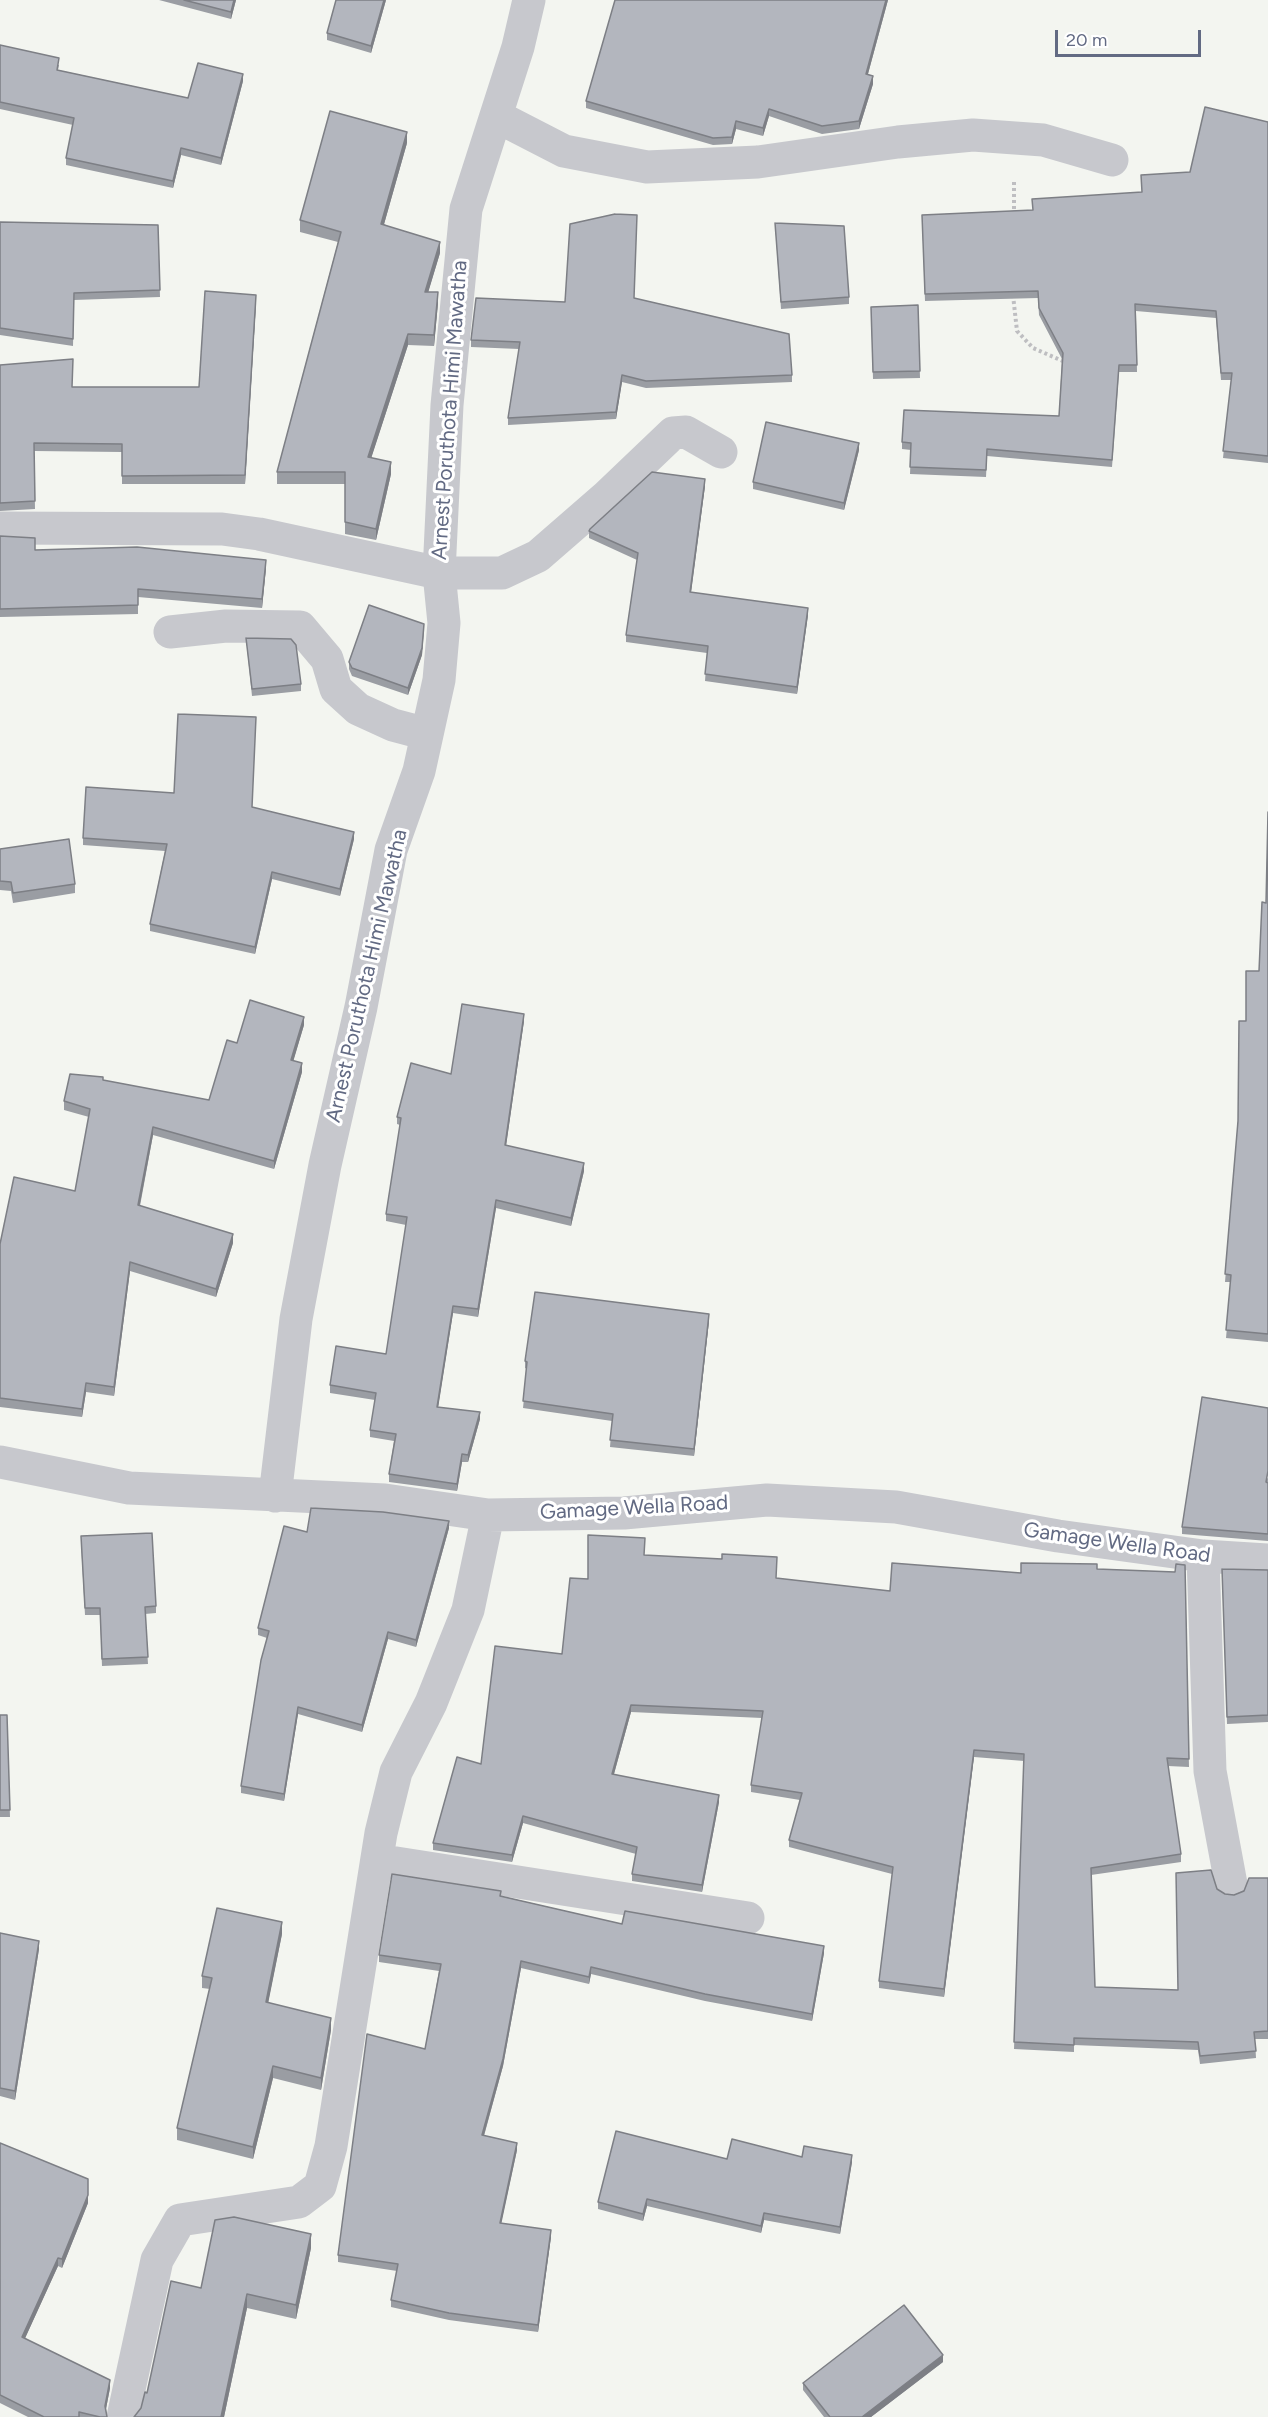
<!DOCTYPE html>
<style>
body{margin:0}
#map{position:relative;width:1268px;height:2417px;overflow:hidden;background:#f3f5f0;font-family:Figtree,sans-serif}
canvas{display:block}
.scale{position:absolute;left:1055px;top:30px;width:146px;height:27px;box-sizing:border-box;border:3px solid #626a83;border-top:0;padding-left:8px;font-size:18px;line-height:21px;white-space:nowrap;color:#626a83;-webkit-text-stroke:4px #fff;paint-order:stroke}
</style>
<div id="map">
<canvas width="1268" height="2417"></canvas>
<div class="scale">20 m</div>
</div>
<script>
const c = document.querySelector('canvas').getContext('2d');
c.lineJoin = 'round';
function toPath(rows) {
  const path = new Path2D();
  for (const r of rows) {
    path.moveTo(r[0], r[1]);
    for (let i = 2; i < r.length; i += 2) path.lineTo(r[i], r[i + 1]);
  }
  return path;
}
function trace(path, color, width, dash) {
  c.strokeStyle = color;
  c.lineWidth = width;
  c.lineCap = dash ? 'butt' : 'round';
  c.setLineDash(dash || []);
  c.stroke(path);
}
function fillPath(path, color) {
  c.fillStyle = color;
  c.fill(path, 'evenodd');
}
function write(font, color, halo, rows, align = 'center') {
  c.font = font + ' Figtree,sans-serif';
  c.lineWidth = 6;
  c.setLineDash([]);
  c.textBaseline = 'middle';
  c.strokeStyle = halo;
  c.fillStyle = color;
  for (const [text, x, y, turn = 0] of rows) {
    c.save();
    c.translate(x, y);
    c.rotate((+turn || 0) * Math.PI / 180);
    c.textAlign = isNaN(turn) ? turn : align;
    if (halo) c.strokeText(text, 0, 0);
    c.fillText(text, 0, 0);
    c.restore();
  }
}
trace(toPath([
 [1014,215,1014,181],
 [1013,295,1017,331,1033,348,1065,362]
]), '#bebec1', 4, [3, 3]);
trace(toPath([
 [496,116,564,151,647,167,758,162,898,142,973,135,1043,140,1112,160],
 [0,528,222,529,259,534,439,573,502,573,538,556,607,496,673,433,686,432,721,452],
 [170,632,226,626,300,627,327,659,336,689,358,709,393,725,427,734],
 [0,1462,129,1488,385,1500,488,1515,624,1513,767,1500,896,1507,1058,1536,1203,1556,1268,1560],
 [275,1496,296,1319,325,1165,361,1007,391,850,419,771,439,680,444,623,439,573,447,405,466,209,518,47,529,0],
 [1203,1556,1210,1771,1231,1884],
 [377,1860,748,1918],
 [123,2417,157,2260,180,2220,299,2202,320,2186,331,2146,381,1833,396,1772,431,1703,468,1610,488,1515]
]), '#c7c8cd', 33);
fillPath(toPath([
 [159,0,236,0,231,19],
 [386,0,371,53,327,40,327,33],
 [615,0,888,0,868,74,873,84,859,129,822,134,769,116,763,136,736,129,732,144,713,145,586,108,586,101],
 [0,45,59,65,58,70,188,98,243,81,221,165,181,155,173,188,66,165,66,158,73,125,0,109],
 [1268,122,1268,463,1223,458,1231,380,1221,380,1216,318,1136,311,1137,372,1119,372,1112,467,987,456,986,477,910,474,911,450,902,449,902,442,1059,416,1062,359,1039,315,1038,298,925,301,922,215,1033,210,1142,192,1141,175,1190,172],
 [407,143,384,224,440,253,428,292,438,303,434,346,408,345,371,458,391,474,376,540,345,534,345,484,277,484,277,472,338,242,300,232,300,220],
 [0,222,158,225,160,297,74,300,73,346,0,335],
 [775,223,849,297,849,304,781,309],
 [634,298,792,375,792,382,646,388,622,382,616,419,508,425,508,418,519,349,471,347,471,340,565,302],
 [256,303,245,484,122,484,122,452,34,451,35,509,0,511,0,365,72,387,199,387],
 [918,305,920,378,873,379,871,307],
 [859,450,844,510,753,489,753,482],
 [705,486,691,593,808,615,797,694,705,681,707,653,626,642,626,635,637,560,589,538,589,531],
 [0,536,35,550,266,568,262,608,138,597,138,614,0,617],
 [424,631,422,655,408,695,352,676,349,669,349,662],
 [246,638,301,684,301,691,252,696],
 [252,807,354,839,340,896,272,879,255,954,150,931,150,924,165,851,83,845,83,838],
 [1268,812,1268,1342,1226,1338,1231,1282,1225,1282,1246,1021,1259,971,1266,903],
 [0,849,75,884,75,893,13,903,11,891,0,890],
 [524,1021,506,1146,584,1171,571,1226,496,1208,478,1317,453,1313,438,1407,480,1419,468,1462,462,1462,457,1491,389,1482,389,1474,394,1441,370,1437,370,1430,375,1400,330,1393,330,1385,386,1354,406,1225,386,1221,386,1214,400,1125,397,1124,397,1117,451,1074],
 [304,1025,293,1061,302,1072,274,1169,153,1135,140,1206,233,1243,216,1297,130,1271,114,1396,86,1392,82,1417,0,1407,0,1244,75,1191,89,1117,64,1110,64,1101,103,1080,209,1100,237,1043],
 [709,1321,694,1456,610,1447,612,1421,523,1408,527,1369,525,1368,525,1361],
 [1268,1478,1268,1541,1182,1534,1182,1527],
 [449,1528,416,1647,388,1639,362,1732,298,1714,284,1801,241,1793,241,1786,267,1638,258,1635,258,1628,307,1532],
 [81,1543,156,1606,156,1613,145,1614,148,1664,102,1666,100,1615,85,1615],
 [644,1555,776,1578,890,1591,1021,1573,1097,1569,1175,1572,1185,1565,1189,1767,1168,1766,1181,1854,1181,1862,1091,1875,1095,1987,1178,1990,1217,1889,1225,1894,1234,1895,1268,1878,1268,2039,1255,2039,1256,2058,1200,2064,1198,2050,1074,2045,1074,2052,1014,2049,1024,1761,974,1757,944,1997,879,1988,879,1981,892,1874,789,1847,789,1840,800,1800,751,1792,751,1785,762,1718,631,1712,614,1774,719,1802,702,1892,632,1881,632,1874,636,1854,523,1823,512,1862,433,1850,433,1843,481,1764,562,1654,588,1579],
 [1222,1569,1268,1570,1268,1722,1227,1724],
 [0,1715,7,1715,10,1817,0,1817],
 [501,1896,622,1924,824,1953,812,2021,705,2001,591,1974,589,1984,521,1968,503,2066,484,2136,517,2150,501,2223,551,2237,538,2332,449,2320,391,2307,391,2300,397,2271,338,2262,338,2255,425,2049,439,1971,379,1962,379,1955],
 [0,1933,39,1949,15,2100,0,2096],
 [282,1934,268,2002,331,2030,321,2090,273,2078,253,2159,177,2140,177,2128,210,1989,202,1988,202,1976],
 [0,2143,88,2203,62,2268,58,2266,25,2338,110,2388,106,2409,107,2417,28,2417,0,2403],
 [802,2157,852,2162,840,2234,764,2220,761,2233,647,2206,643,2221,598,2209,598,2202,727,2159],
 [311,2248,296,2319,247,2308,224,2417,134,2417,141,2408,201,2288],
 [943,2362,871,2417,824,2417,803,2390,803,2383]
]), '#9a9da3');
fillPath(toPath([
 [234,0,236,0,231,19,231,12],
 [384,0,386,0,371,53,371,46],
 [886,0,888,0,866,81,866,74],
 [243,74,243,81,221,165,221,158],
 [873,76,873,84,859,129,859,121],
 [769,109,769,116,763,136,763,128],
 [736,121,736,129,732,144,732,137],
 [407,132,407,143,381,235,381,224],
 [181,148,181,155,173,188,173,181],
 [440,242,440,253,425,303,425,292],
 [438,292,438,303,434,346,434,335],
 [256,295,256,303,245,484,245,475],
 [408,334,408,345,368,468,368,457],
 [622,375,622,382,616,419,616,412],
 [859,443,859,450,844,510,844,503],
 [391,462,391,474,376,540,376,529],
 [705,479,705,486,690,600,690,592],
 [266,560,266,568,262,608,262,599],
 [808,608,808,615,797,694,797,687],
 [424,624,422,655,408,695,408,688],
 [354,832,354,839,340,896,340,889],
 [272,872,272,879,255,954,255,947],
 [524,1014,524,1021,505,1153,505,1145],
 [304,1017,304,1025,291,1069,291,1060],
 [302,1063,302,1072,274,1169,274,1161],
 [153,1127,153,1135,138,1214,138,1205],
 [584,1163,584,1171,571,1226,571,1218],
 [496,1200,496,1208,478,1317,478,1309],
 [233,1234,233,1243,216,1297,216,1289],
 [130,1262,130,1271,114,1396,114,1387],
 [453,1306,453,1313,437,1415,437,1407],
 [709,1314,709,1321,694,1456,694,1449],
 [86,1383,86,1392,82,1417,82,1409],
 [480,1412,480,1419,468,1462,468,1455],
 [462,1454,462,1462,457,1491,457,1484],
 [449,1521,449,1528,416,1647,416,1640],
 [388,1632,388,1639,362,1732,362,1725],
 [631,1705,631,1712,612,1781,612,1774],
 [298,1707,298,1714,284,1801,284,1794],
 [974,1750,974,1757,944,1997,944,1989],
 [719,1795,719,1802,702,1892,702,1885],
 [523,1816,523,1823,512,1862,512,1855],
 [282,1922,282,1934,266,2014,266,2002],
 [39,1941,39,1949,15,2100,15,2091],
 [824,1946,824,1953,812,2021,812,2014],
 [521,1961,521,1968,503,2066,482,2142,482,2135],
 [591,1967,591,1974,589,1984,589,1977],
 [331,2018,331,2030,321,2090,321,2078],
 [273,2066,273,2078,253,2159,253,2147],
 [517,2143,517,2150,500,2230,500,2223],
 [852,2155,852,2162,840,2234,840,2227],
 [88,2195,88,2203,62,2268,62,2259],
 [647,2199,647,2206,643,2221,643,2214],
 [764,2213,764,2220,761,2233,761,2226],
 [551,2230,551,2237,538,2332,538,2325],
 [311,2234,311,2248,296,2319,296,2305],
 [58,2258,58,2266,22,2345,22,2337],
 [247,2294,247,2308,224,2417,221,2417],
 [943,2355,943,2362,871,2417,862,2417],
 [110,2380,110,2388,105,2414,105,2406]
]), '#7d7f85');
const building = toPath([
 [184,0,234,0,231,12,184,0],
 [336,0,384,0,371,46,327,33,336,0],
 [615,0,886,0,866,74,873,76,859,121,822,126,769,109,763,128,736,121,732,137,713,138,586,101,615,0],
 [0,45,59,58,57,70,188,98,198,63,243,74,221,158,181,148,173,181,66,158,74,118,0,102,0,45],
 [1205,107,1268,122,1268,456,1223,451,1232,373,1221,373,1216,311,1135,304,1137,365,1119,365,1112,460,987,449,986,470,910,467,911,443,902,442,904,410,1059,416,1063,353,1039,308,1038,291,925,294,922,215,1033,210,1032,199,1142,192,1141,175,1190,172,1205,107],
 [330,111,407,132,381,224,440,242,425,292,438,292,434,335,408,334,368,457,391,462,376,529,345,522,345,472,277,472,341,232,300,220,330,111],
 [615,214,637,215,634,298,789,334,792,375,646,381,622,375,616,412,508,418,520,342,471,340,476,298,565,302,570,224,615,214],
 [0,222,158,225,160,290,74,293,73,339,0,328,0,222],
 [775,223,844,226,849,297,781,302,775,223],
 [205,291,256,295,245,475,122,476,122,444,34,443,35,501,0,503,0,365,73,359,72,387,199,387,205,291],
 [918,305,920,371,873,372,871,307,918,305],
 [766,422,859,443,844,503,753,482,766,422],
 [652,472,705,479,690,592,808,608,797,687,705,674,708,646,626,635,638,553,589,531,590,529,652,472],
 [0,536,35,538,35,550,137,547,266,560,262,599,138,589,138,605,0,609,0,536],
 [369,605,424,624,422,648,408,688,352,668,349,662,369,605],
 [246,638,291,639,296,645,301,684,252,689,246,638],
 [178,714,256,717,252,807,354,832,340,889,272,872,255,947,150,924,167,844,83,838,86,787,174,793,178,714],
 [1268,812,1268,1334,1226,1330,1231,1275,1225,1274,1238,1121,1239,1021,1246,1021,1246,971,1259,971,1262,902,1266,903,1268,812],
 [69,839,75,884,13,893,11,882,0,881,0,849,69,839],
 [250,1000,304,1017,291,1060,302,1063,274,1161,153,1127,138,1205,233,1234,216,1289,130,1262,114,1387,86,1383,82,1409,0,1398,0,1244,14,1177,75,1191,90,1109,64,1101,70,1074,103,1077,103,1080,209,1100,227,1040,237,1043,250,1000],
 [462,1004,524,1014,505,1145,584,1163,571,1218,496,1200,478,1309,453,1306,437,1407,480,1412,468,1455,462,1454,457,1484,389,1474,396,1434,370,1430,376,1393,330,1385,336,1346,386,1354,407,1217,386,1214,401,1118,397,1117,411,1063,451,1074,462,1004],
 [535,1292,709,1314,694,1449,610,1440,613,1414,523,1401,527,1362,525,1361,535,1292],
 [1202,1397,1268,1408,1268,1471,1266,1482,1268,1483,1268,1534,1182,1527,1202,1397],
 [311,1508,383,1512,449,1521,416,1640,388,1632,362,1725,298,1707,284,1794,241,1786,261,1660,269,1631,258,1628,284,1526,307,1532,311,1508],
 [152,1533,156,1606,145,1607,148,1657,102,1659,100,1608,85,1608,81,1536,152,1533],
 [588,1535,645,1538,644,1555,722,1559,722,1554,777,1557,776,1578,890,1591,892,1563,1021,1573,1021,1563,1097,1564,1097,1569,1175,1572,1176,1564,1185,1565,1189,1759,1167,1758,1181,1854,1091,1868,1095,1987,1178,1990,1176,1873,1211,1870,1217,1889,1225,1894,1234,1895,1244,1891,1249,1878,1268,1878,1268,2031,1254,2032,1256,2051,1200,2056,1198,2042,1074,2038,1074,2045,1014,2042,1024,1754,974,1750,944,1989,879,1981,893,1867,789,1840,802,1793,751,1785,763,1711,631,1705,612,1774,719,1795,702,1885,632,1874,637,1847,523,1816,512,1855,433,1843,457,1757,481,1764,495,1646,562,1654,570,1578,588,1579,588,1535],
 [1222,1569,1268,1570,1268,1715,1227,1717,1222,1569],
 [0,1715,7,1715,10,1810,0,1810,0,1715],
 [392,1874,501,1891,500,1896,622,1924,625,1911,824,1946,812,2014,705,1994,591,1967,589,1977,521,1961,503,2059,482,2135,517,2143,500,2223,551,2230,538,2325,449,2313,391,2300,398,2264,338,2255,367,2034,425,2049,441,1964,379,1955,392,1874],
 [217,1908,282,1922,266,2002,331,2018,321,2078,273,2066,253,2147,177,2128,212,1978,202,1976,217,1908],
 [0,1933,39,1941,15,2091,0,2088,0,1933],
 [616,2131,727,2159,732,2139,802,2157,804,2146,852,2155,840,2227,764,2213,761,2226,647,2199,643,2214,598,2202,616,2131],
 [0,2143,88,2179,88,2195,62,2259,58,2258,22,2337,110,2380,105,2406,107,2417,100,2417,79,2412,79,2417,44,2417,0,2395,0,2143],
 [234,2217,311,2234,296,2305,247,2294,221,2417,134,2417,141,2408,145,2392,147,2393,171,2281,201,2288,215,2220,234,2217],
 [904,2305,943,2355,862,2417,830,2417,803,2383,904,2305]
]);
fillPath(building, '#b3b6be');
trace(building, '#7d7f85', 1.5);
write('21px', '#626a83', '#fff', [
 ["Arnest Poruthota Himi Mawatha",450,410,-86],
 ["Arnest Poruthota Himi Mawatha",367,976,-77],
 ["Gamage Wella Road",634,1508,-3],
 ["Gamage Wella Road",1117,1543,8]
]);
</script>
